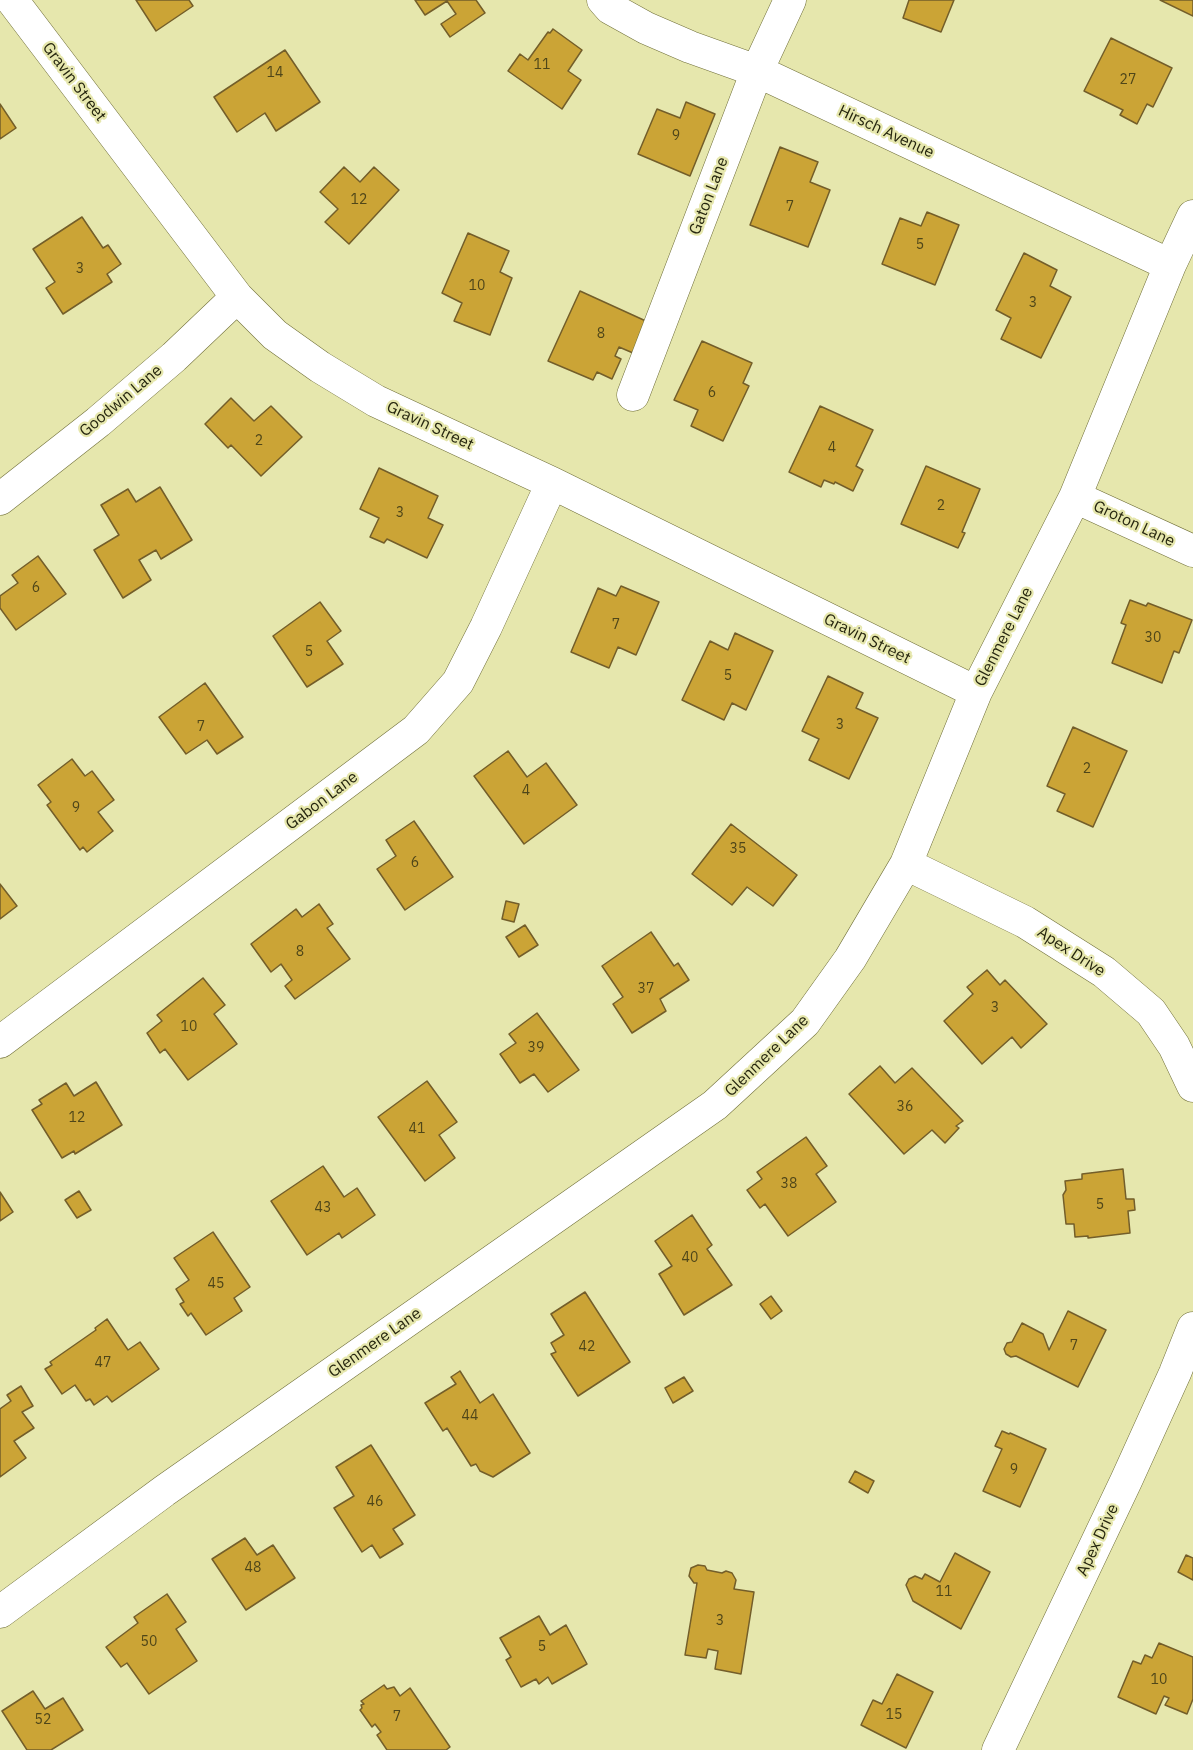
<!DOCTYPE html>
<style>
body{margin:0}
canvas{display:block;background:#e6e7ad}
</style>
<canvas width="1193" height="1750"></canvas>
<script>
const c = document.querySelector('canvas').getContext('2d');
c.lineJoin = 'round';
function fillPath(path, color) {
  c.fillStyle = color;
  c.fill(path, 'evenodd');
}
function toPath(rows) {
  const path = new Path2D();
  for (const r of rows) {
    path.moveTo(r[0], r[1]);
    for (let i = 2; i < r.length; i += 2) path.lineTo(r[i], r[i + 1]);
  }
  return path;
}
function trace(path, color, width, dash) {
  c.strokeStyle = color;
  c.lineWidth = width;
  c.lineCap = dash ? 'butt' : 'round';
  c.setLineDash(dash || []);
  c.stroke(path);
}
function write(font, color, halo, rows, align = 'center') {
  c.font = font + ' "IBM Plex Sans",sans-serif';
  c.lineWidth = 4.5;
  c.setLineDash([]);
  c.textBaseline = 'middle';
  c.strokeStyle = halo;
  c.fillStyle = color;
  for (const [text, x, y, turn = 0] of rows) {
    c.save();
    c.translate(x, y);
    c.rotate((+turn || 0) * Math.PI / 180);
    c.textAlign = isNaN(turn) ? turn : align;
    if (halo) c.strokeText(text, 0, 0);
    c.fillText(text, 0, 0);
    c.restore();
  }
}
const building = toPath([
 [136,0,189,0,193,6,156,31,136,0],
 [415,0,476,0,485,13,450,37,441,24,456,14,447,1,425,15,415,0],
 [909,0,954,0,941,32,903,18,909,0],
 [1160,0,1193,0,1193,16,1160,0],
 [553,29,582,50,568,71,581,80,562,109,508,71,520,54,528,60,548,32,550,33,553,29],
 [1111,38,1172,68,1153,107,1147,104,1137,124,1120,115,1123,110,1084,91,1111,38],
 [285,50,320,102,276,131,265,113,237,132,214,97,285,50],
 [686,102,715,114,690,176,638,154,657,109,680,118,686,102],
 [0,104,16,128,0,139,0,104],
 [780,147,818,162,810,182,830,190,808,247,750,225,780,147],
 [344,167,360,182,374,167,399,190,349,244,325,222,338,209,320,192,344,167],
 [927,212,959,225,935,285,882,264,900,218,921,226,927,212],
 [82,217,103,248,108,245,121,264,107,274,112,282,63,314,46,288,55,282,33,249,82,217],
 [468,233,509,251,500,272,512,278,490,335,454,321,462,303,442,293,468,233],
 [1024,253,1057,270,1050,286,1071,297,1041,358,1001,339,1011,318,996,310,1024,253],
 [580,291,648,322,633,353,619,347,615,356,621,359,612,379,597,372,593,380,548,361,580,291],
 [702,341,752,363,743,383,749,386,723,441,691,426,698,410,674,400,702,341],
 [231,398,254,421,271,406,302,437,261,476,231,445,228,448,205,424,231,398],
 [820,406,873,430,856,466,863,470,853,491,835,482,834,484,824,480,821,487,789,472,820,406],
 [926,466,980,489,962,532,965,533,958,548,901,524,926,466],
 [379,468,438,496,428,518,443,525,427,558,387,539,384,543,370,537,379,518,360,509,379,468],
 [160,487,192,540,161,559,156,550,139,560,151,580,123,598,94,550,119,535,101,505,128,489,136,502,160,487],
 [38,556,66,594,16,630,0,608,0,596,18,583,12,575,38,556],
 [621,586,659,602,636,655,618,647,609,668,571,652,598,588,616,596,621,586],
 [1130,600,1146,606,1148,603,1192,620,1179,653,1174,651,1162,683,1112,663,1126,625,1121,623,1130,600],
 [320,602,341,631,327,641,343,664,307,687,273,636,320,602],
 [735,633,773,651,746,710,732,703,724,720,682,700,710,641,728,650,735,633],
 [828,676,863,693,856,708,878,718,849,779,809,760,819,739,802,731,828,676],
 [205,683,243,737,217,754,207,740,186,754,159,717,205,683],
 [1073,727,1127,751,1093,827,1057,811,1065,794,1047,786,1073,727],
 [508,751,527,777,546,763,577,805,524,844,474,776,508,751],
 [72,759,85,776,92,771,114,800,98,812,113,831,87,852,83,847,80,850,47,805,51,802,38,785,72,759],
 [414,821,453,877,405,910,377,869,396,856,386,840,414,821],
 [731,824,797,875,773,906,747,887,732,905,692,874,731,824],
 [0,884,17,906,0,919,0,884],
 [506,901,519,904,514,922,502,919,506,901],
 [319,904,333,924,327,928,350,959,295,999,285,986,292,980,281,964,271,972,251,944,296,909,302,917,319,904],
 [525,925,538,945,519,957,506,937,525,925],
 [651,932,674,966,678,963,689,980,660,999,666,1011,632,1033,613,1004,623,997,602,966,651,932],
 [987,970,1000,985,1005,980,1047,1024,1021,1048,1012,1037,982,1064,944,1021,973,994,967,987,987,970],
 [203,978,225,1005,214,1014,237,1044,188,1080,165,1049,160,1053,147,1033,162,1021,157,1015,203,978],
 [537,1013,579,1070,548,1092,534,1074,520,1083,500,1054,516,1043,509,1034,537,1013],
 [880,1066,895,1083,912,1068,963,1121,956,1126,959,1128,945,1143,932,1130,904,1154,849,1094,880,1066],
 [427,1081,457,1122,439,1135,455,1158,425,1181,378,1117,427,1081],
 [96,1082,122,1125,75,1154,74,1151,62,1158,32,1110,42,1104,39,1100,66,1083,74,1096,96,1082],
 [806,1137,827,1166,816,1174,836,1202,788,1236,765,1204,760,1208,747,1190,762,1179,757,1172,806,1137],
 [323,1166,344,1197,357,1188,375,1215,342,1238,339,1233,307,1255,271,1201,323,1166],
 [1123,1169,1126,1199,1134,1199,1135,1210,1128,1211,1130,1233,1088,1238,1088,1236,1075,1237,1074,1224,1066,1224,1063,1195,1066,1190,1065,1181,1082,1179,1082,1174,1123,1169],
 [79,1191,91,1210,77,1218,65,1200,79,1191],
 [0,1192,13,1212,0,1221,0,1192],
 [692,1215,712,1245,707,1249,732,1285,684,1315,659,1274,672,1266,655,1241,692,1215],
 [213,1232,250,1287,234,1298,242,1311,206,1335,191,1313,188,1316,180,1304,184,1302,176,1289,189,1280,174,1258,213,1232],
 [585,1292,630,1362,578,1396,551,1354,556,1352,551,1343,564,1335,551,1314,585,1292],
 [771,1296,782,1311,771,1319,760,1304,771,1296],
 [1068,1311,1106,1330,1078,1387,1016,1356,1011,1357,1006,1354,1004,1349,1007,1343,1012,1342,1022,1323,1043,1334,1049,1350,1068,1311],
 [107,1319,128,1350,140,1342,159,1369,112,1402,107,1396,94,1405,90,1399,86,1401,75,1385,62,1394,45,1369,52,1365,50,1362,96,1330,95,1328,107,1319],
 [460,1371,480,1403,493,1394,530,1453,493,1477,480,1471,476,1464,471,1466,447,1428,443,1431,425,1403,456,1384,451,1377,460,1371],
 [684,1377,693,1391,673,1403,665,1388,684,1377],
 [21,1386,33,1406,22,1412,34,1428,14,1441,26,1458,0,1477,0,1409,11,1401,7,1395,21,1386],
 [1002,1431,1009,1434,1010,1433,1046,1449,1020,1507,983,1491,1002,1449,995,1446,1002,1431],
 [371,1445,415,1515,393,1529,403,1544,380,1558,372,1545,362,1552,334,1508,354,1496,336,1467,371,1445],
 [855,1471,874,1481,868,1493,849,1482,855,1471],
 [245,1538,257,1555,273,1545,295,1578,246,1610,212,1559,245,1538],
 [955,1553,990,1572,961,1629,913,1601,906,1585,909,1579,915,1576,922,1579,925,1574,940,1582,955,1553],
 [1186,1555,1193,1558,1193,1580,1178,1572,1186,1555],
 [698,1565,705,1566,707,1570,722,1573,726,1571,732,1573,736,1580,734,1589,754,1592,741,1674,715,1669,718,1651,708,1649,706,1658,685,1655,697,1583,694,1583,689,1576,691,1568,698,1565],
 [167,1594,186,1622,176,1629,197,1661,149,1694,127,1663,121,1667,106,1647,138,1623,134,1617,167,1594],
 [539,1616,550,1635,566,1625,587,1664,552,1684,548,1677,539,1684,536,1679,521,1687,506,1660,511,1657,500,1638,539,1616],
 [1159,1643,1193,1657,1193,1699,1187,1714,1165,1705,1169,1698,1164,1696,1156,1714,1118,1697,1133,1661,1141,1664,1145,1655,1152,1658,1159,1643],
 [897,1674,933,1692,906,1748,861,1725,873,1700,882,1704,897,1674],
 [384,1685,387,1689,394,1687,400,1696,410,1688,450,1747,446,1750,387,1750,377,1735,381,1732,375,1724,372,1727,360,1710,362,1708,361,1705,364,1704,361,1701,384,1685],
 [33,1691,45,1709,63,1698,83,1730,51,1750,27,1750,2,1711,33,1691]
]);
fillPath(building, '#cba436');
trace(building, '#735e2a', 1.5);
const street = toPath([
 [12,0,237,297,275,335,320,367,376,401,552,483,976,692],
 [603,0,610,8,646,28,690,47,757,71,1170,265],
 [633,395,757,71,790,0],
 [1075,497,1193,551],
 [0,499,98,422,174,357,237,297],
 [906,864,1025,922,1104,972,1151,1012,1174,1046,1193,1086],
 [0,1042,416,730,458,682,486,627,552,483],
 [0,1612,164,1491,715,1105,805,1022,850,959,906,864,976,692,1075,497,1170,265,1193,216],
 [998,1750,1126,1481,1175,1373,1193,1328]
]);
trace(street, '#71703a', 33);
trace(street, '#fff', 32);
write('14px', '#4f4619', null, [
 ["11",542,65],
 ["14",275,73],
 ["27",1128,80],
 ["9",676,136],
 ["12",359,200],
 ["7",790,207],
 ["5",920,245],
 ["3",80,269],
 ["10",477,286],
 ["3",1033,303],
 ["8",601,334],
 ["6",712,393],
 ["2",259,441],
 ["4",832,448],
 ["2",941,506],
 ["3",400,513],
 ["6",36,588],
 ["7",616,625],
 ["30",1153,638],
 ["5",309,652],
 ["5",728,676],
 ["3",840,725],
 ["7",201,727],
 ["2",1087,769],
 ["4",526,791],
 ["9",76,808],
 ["35",738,849],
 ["6",415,863],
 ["8",300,952],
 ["37",646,989],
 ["3",995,1008],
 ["10",189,1027],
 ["39",536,1048],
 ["36",905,1107],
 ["12",77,1118],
 ["41",417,1129],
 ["38",789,1184],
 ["5",1100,1205],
 ["43",323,1208],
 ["40",690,1258],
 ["45",216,1284],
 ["7",1074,1346],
 ["42",587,1347],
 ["47",103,1363],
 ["44",470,1416],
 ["9",1014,1470],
 ["46",375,1502],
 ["48",253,1568],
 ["11",944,1592],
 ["3",720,1621],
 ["50",149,1642],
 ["5",542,1647],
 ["10",1159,1680],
 ["15",894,1715],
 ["7",397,1717],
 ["52",43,1720]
]);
write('16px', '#26260f', '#e6e7ad', [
 ["Gravin Street",74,82,53],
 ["Hirsch Avenue",886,132,25],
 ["Gaton Lane",709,196,-69],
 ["Goodwin Lane",121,401,-40],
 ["Gravin Street",430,426,25],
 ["Groton Lane",1134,524,25],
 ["Glenmere Lane",1004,637,-63],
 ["Gravin Street",867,639,26],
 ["Gabon Lane",322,801,-37],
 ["Apex Drive",1071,952,33],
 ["Glenmere Lane",767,1056,-44],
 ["Glenmere Lane",375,1343,-35],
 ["Apex Drive",1098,1540,-65]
]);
</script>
